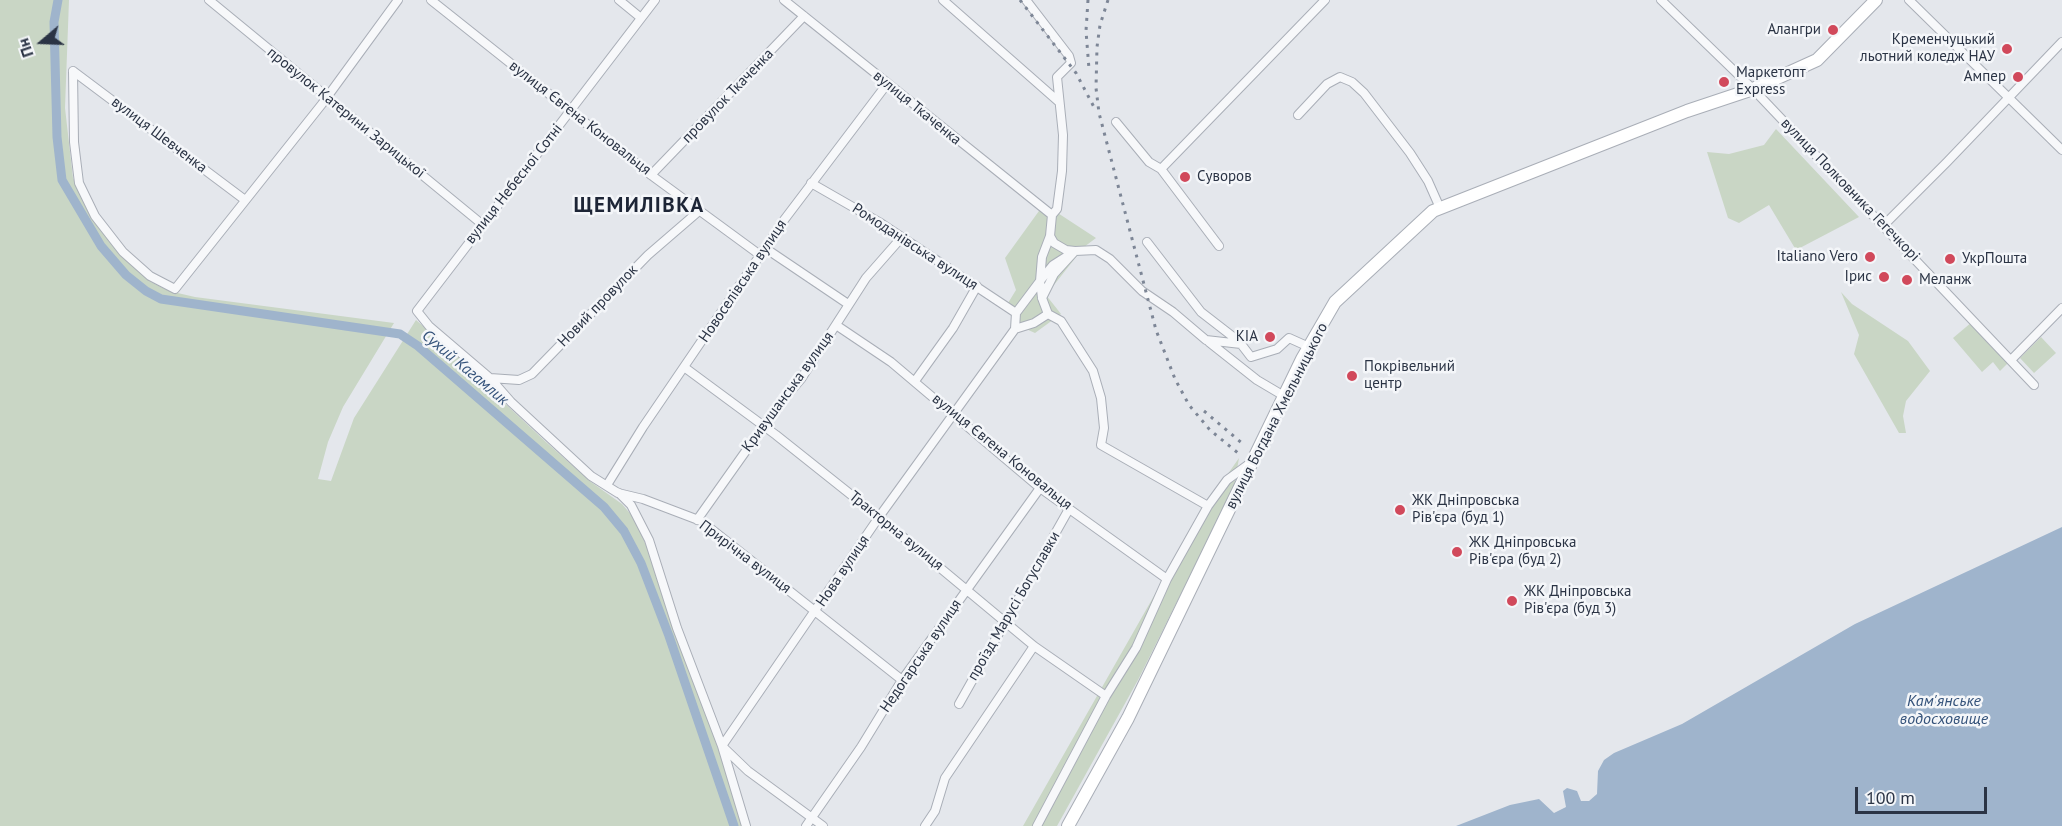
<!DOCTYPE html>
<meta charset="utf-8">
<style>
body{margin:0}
#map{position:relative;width:2062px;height:826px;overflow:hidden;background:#e4e7ec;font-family:"PT Sans",sans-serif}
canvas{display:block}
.north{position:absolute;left:12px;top:12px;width:60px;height:60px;-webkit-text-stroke:4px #f4f6f9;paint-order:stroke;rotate:251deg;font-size:16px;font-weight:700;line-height:24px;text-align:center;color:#2b3445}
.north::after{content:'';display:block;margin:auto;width:21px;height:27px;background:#2b3445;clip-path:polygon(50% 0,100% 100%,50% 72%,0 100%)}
.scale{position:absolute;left:1855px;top:787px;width:132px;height:27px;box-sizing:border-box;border:3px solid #2b3445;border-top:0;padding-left:8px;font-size:18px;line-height:21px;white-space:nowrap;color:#2b3445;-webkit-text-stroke:4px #f4f6f9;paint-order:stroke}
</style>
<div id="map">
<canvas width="2062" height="826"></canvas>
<div class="north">Пн</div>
<div class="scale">100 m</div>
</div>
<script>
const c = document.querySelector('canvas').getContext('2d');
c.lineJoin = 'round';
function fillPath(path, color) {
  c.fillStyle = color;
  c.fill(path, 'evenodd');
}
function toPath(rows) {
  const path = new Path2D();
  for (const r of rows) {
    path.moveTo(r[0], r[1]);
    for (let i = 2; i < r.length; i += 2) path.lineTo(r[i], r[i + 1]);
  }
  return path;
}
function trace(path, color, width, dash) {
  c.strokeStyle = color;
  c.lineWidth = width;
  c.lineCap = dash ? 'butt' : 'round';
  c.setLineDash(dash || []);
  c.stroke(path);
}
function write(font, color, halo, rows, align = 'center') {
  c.font = font + ' "PT Sans",sans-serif';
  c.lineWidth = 5;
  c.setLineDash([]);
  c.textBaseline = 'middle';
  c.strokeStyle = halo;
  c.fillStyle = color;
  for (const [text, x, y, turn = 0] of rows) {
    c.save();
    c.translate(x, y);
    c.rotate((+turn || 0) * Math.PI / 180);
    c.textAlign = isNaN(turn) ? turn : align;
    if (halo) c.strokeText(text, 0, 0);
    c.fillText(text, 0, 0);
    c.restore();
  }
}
fillPath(toPath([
 [0,0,69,0,65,108,73,178,96,223,149,281,169,291,195,297,394,323,343,407,328,442,318,479,331,481,354,418,416,320,481,376,499,398,546,442,591,482,622,504,634,518,652,559,668,613,701,698,744,826,0,826],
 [1776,129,1859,217,1796,250,1769,205,1739,223,1728,218,1707,152,1729,154,1764,145],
 [1044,204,1096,238,1084,247,1046,295,1061,314,1035,333,1026,329,1005,308,1016,290,1005,258],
 [1841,292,1852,304,1908,341,1930,371,1906,401,1903,416,1906,433,1899,433,1854,354,1859,335],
 [1972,322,2008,363,2000,371,1993,362,1982,372,1953,338],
 [2041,337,2056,353,2034,373,2020,358],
 [1239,458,1234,487,1138,680,1057,826,1023,826,1204,508]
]), '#c9d6c5');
fillPath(toPath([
 [2062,527,2062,826,1456,826,1510,805,1539,799,1554,813,1566,807,1563,791,1567,788,1577,791,1581,801,1589,801,1597,794,1598,771,1604,760,1614,753,1682,724,1855,624]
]), '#9fb4cc');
trace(toPath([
 [58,0,54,22,57,137,62,180,101,246,126,275,146,291,161,299,400,334,418,346,604,507,624,531,641,563,669,636,734,826]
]), '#9fb4cc', 9);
const minor = toPath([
 [209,0,483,225],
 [431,0,651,175,760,255],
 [619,0,641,18],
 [655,0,417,311,429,326,490,378,511,402,591,476,618,493,643,499,701,521,902,680],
 [784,0,1052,215],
 [943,0,1059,102],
 [1026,0,1069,56,1071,63,1057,77,1063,135,1062,171,1057,209,1052,215],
 [1661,0,1753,89,2034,385],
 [1909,0,2062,150],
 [73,71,74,142,79,183,95,216,123,252,150,276,175,289,322,104,398,0],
 [73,71,245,200],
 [1298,115,1327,84,1340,77,1352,82,1364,93,1410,153,1428,181,1440,208],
 [1116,122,1149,162,1161,169,1219,246],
 [1161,169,1325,0],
 [651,175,804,16],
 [811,183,879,222,1016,313],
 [1884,225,1947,162,2062,42],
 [1147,242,1201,312,1241,343],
 [765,248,848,304],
 [1042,298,1054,274,1075,251,1096,250,1110,259,1142,291,1173,312,1206,340,1241,344,1251,357,1277,349,1289,338,1309,347],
 [1048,314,1061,321,1093,371,1101,398,1104,428,1101,445,1208,506],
 [836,325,891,362,1040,488,1167,579],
 [1015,329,1016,313,1040,281,1042,257,1050,236],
 [1209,342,1257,380,1284,396],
 [2011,360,2062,308],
 [684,367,776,435,879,517,1034,646,1106,696],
 [490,378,519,380,532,374,648,255,699,211],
 [915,381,953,328,977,286],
 [607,485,643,427,784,220,887,84],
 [619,493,631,505,649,540,677,628,722,746,748,771,823,826],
 [697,520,777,407,801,379,866,278,902,237],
 [959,704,1069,509],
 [746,826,722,746,879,517,1015,329,1034,323,1048,314,1042,298,1040,281,1053,265,1075,251,1066,250,1054,243,1050,236,1052,215],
 [806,826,861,747,902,680,1040,488],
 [925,826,935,811,945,778,1034,646],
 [1037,826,1106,696,1136,648,1167,579,1208,506,1227,480,1249,464]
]);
const secondary = toPath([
 [1068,826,1128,718,1302,359,1335,302,1433,211,1687,111,1753,89,1817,60,1876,0]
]);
trace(minor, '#a9aeb7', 10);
trace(secondary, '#a9aeb7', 14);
trace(minor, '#f7f8fa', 8);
trace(secondary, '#fff', 12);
trace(toPath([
 [1020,0,1076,73,1095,109],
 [1088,0,1086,31,1089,69],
 [1108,0,1100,25,1097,47,1096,88,1099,113,1156,330,1175,379,1189,405,1210,430,1238,453],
 [1204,411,1243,444]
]), '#7d8696', 3, [3, 6]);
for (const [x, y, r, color] of [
 [1833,30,6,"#d1495b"],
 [2007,49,6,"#d1495b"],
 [2018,77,6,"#d1495b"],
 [1724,82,6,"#d1495b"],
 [1185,177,6,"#d1495b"],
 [1870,257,6,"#d1495b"],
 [1950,259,6,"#d1495b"],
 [1884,277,6,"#d1495b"],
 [1907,280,6,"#d1495b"],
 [1270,337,6,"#d1495b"],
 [1352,376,6,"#d1495b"],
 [1400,510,6,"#d1495b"],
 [1457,552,6,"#d1495b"],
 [1512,601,6,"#d1495b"]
]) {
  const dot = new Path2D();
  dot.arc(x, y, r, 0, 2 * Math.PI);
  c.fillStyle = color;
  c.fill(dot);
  trace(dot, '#f4f6f9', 2);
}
write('15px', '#2b3445', '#f4f6f9', [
 ["Алангри",1821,30,"right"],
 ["Кременчуцький",1995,40,"right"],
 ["льотний коледж НАУ",1995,57,"right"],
 ["Маркетопт",1736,73],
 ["Express",1736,90],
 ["Ампер",2006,77,"right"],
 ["Суворов",1197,177],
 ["Italiano Vero",1858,257,"right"],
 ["УкрПошта",1962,259],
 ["Ірис",1872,277,"right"],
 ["Меланж",1919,280],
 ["KIA",1258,337,"right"],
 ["Покрівельний",1364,367],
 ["центр",1364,384],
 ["ЖК Дніпровська",1412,501],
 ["Рів'єра (буд 1)",1412,518],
 ["ЖК Дніпровська",1469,543],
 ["Рів'єра (буд 2)",1469,560],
 ["ЖК Дніпровська",1524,592],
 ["Рів'єра (буд 3)",1524,609]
], 'left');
write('15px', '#2b3445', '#f4f6f9', [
 ["провулок Ткаченка",728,96,-46],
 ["вулиця Ткаченка",917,108,39],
 ["провулок Катерини Зарицької",346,113,39],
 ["вулиця Євгена Коновальця",580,118,38],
 ["вулиця Шевченка",159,135,37],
 ["вулиця Небесної Сотні",514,184,-52],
 ["вулиця Полковника Гегечкорі",1850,190,46],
 ["Ромоданівська вулиця",915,247,33],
 ["Новоселівська вулиця",743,281,-56],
 ["Новий провулок",598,306,-46],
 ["Кривушанська вулиця",788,392,-54],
 ["вулиця Богдана Хмельницького",1277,416,-63],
 ["вулиця Євгена Коновальця",1002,452,39],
 ["Тракторна вулиця",896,531,39],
 ["Прирічна вулиця",745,557,37],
 ["Нова вулиця",843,571,-56],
 ["проїзд Марусі Богуславки",1014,606,-60],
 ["Недогарська вулиця",921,656,-56]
]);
write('italic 16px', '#34527a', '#f4f6f9', [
 ["Сухий Кагамлик",465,368,40],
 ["Кам'янське",1944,701],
 ["водосховище",1944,719]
]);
c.letterSpacing = '1.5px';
write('bold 21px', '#1d2536', '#f4f6f9', [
 ["ЩЕМИЛІВКА",639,206]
]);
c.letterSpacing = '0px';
</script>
